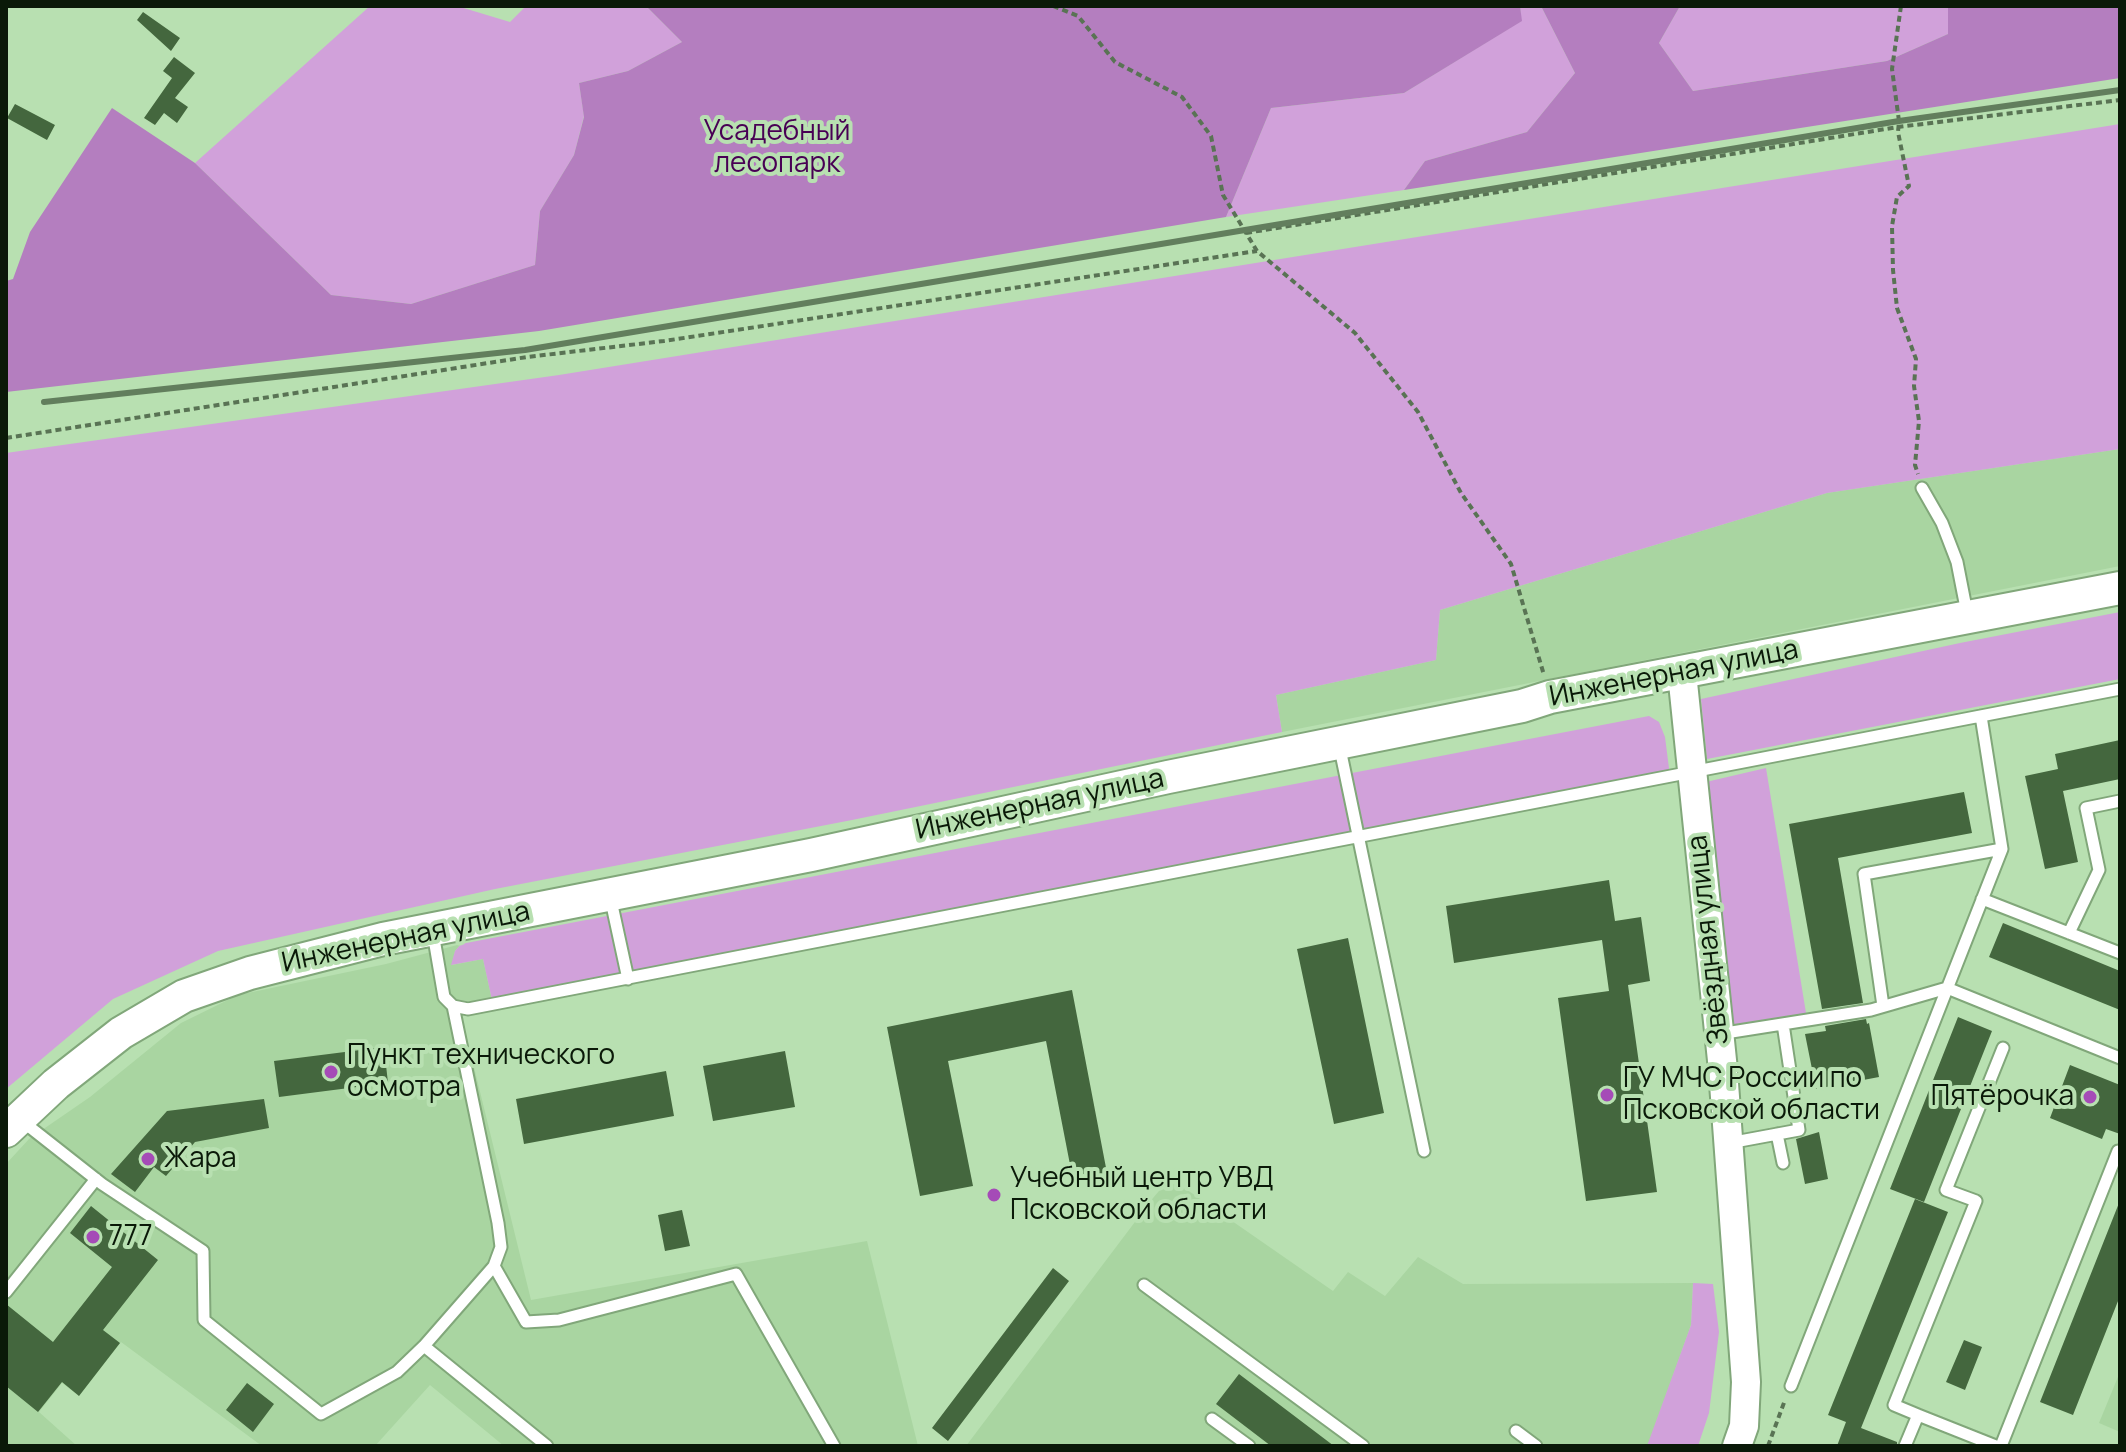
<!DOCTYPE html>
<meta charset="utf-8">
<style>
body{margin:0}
#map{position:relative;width:2126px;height:1452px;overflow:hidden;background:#b8e0b1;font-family:Manrope,sans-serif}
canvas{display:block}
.frame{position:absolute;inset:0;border:8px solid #0a1908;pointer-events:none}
</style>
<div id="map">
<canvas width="2126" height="1452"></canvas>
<div class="frame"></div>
</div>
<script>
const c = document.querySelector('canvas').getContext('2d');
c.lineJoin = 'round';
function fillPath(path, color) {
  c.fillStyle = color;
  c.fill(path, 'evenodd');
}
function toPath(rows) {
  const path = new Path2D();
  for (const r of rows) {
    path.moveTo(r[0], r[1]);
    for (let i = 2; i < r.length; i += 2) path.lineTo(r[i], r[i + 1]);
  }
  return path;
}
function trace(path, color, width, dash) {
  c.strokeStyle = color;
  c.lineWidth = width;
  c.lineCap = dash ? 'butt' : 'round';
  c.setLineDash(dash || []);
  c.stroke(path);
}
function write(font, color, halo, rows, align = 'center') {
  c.font = font + ' Manrope,sans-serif';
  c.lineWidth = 8;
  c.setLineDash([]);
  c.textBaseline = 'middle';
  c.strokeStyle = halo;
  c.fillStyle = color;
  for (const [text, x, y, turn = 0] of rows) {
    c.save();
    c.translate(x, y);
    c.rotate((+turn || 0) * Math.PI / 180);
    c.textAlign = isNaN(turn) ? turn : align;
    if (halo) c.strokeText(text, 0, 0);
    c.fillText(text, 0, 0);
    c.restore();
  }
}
fillPath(toPath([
 [2120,449,2120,566,1282,732,1276,695,1436,660,1440,610,1827,493],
 [461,944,455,951,452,965,483,959,492,1000,460,1010,531,1300,867,1241,918,1446,504,1446,430,1385,375,1446,262,1446,121,1342,79,1396,62,1383,39,1412,77,1446,6,1446,6,1164,29,1139,90,1097,181,1023,238,995,386,964],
 [1170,1178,1333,1291,1348,1272,1385,1296,1418,1257,1463,1284,1693,1283,1691,1325,1650,1441,1647,1446,966,1446,1153,1198],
 [2120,1372,2120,1432,2099,1423]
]), '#a9d5a1');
fillPath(toPath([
 [370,6,457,6,510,22,526,6,646,6,682,42,628,71,579,83,584,116,574,155,540,211,535,265,411,304,331,295,195,163],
 [1520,6,1541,6,1575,73,1527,132,1425,161,1404,190,1226,217,1271,108,1404,93,1521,21],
 [1680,6,1948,6,1948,34,1887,61,1693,91,1659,43],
 [2120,124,2120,449,1827,493,1440,610,1436,660,1276,695,1282,732,852,820,495,889,218,951,113,999,6,1089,6,453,559,375],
 [2120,612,2120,679,1707,759,1701,699,1960,643],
 [1649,716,1659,722,1665,737,1670,776,492,1000,483,959,451,965,455,951,461,944],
 [1766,768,1806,1013,1730,1025,1706,782],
 [1693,1283,1713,1284,1719,1332,1709,1413,1698,1446,1647,1446,1691,1325]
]), '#d1a1da');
fillPath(toPath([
 [646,6,1520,6,1522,21,1404,93,1271,108,1226,217,539,331,6,392,6,281,13,279,30,232,112,108,195,163,331,295,411,304,535,265,540,211,574,155,584,117,579,83,628,71,682,42],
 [1541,6,1680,6,1659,43,1693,91,1887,61,1948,34,1948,6,2120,6,2120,78,1404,190,1425,161,1527,132,1575,73]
]), '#b47ebf');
fillPath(toPath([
 [143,12,180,38,171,51,137,20],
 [174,57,195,73,175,98,188,107,177,123,164,113,155,125,144,118,172,78,163,71],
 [15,104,55,125,47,140,7,118],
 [2120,740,2120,779,2063,791,2078,862,2045,869,2025,776,2058,769,2055,754],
 [1964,792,1972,833,1838,858,1863,1003,1822,1009,1789,824],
 [1609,880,1615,921,1641,917,1650,981,1628,985,1657,1192,1586,1201,1558,998,1609,991,1602,940,1454,963,1446,906],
 [2003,923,2120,971,2120,1010,1989,957],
 [1348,938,1384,1113,1334,1124,1297,949],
 [1072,990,1107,1173,1073,1180,1046,1041,948,1061,973,1186,920,1196,887,1027],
 [1958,1017,1992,1031,1924,1202,1890,1189],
 [1866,1019,1867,1024,1869,1023,1879,1077,1816,1089,1805,1034,1826,1031,1825,1026],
 [384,1047,388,1083,279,1097,274,1061],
 [785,1051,795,1107,713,1121,703,1066],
 [2070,1065,2120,1085,2120,1134,2106,1129,2102,1139,2050,1118],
 [666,1071,674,1116,524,1144,516,1099],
 [264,1099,269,1128,195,1142,166,1176,154,1167,135,1192,111,1174,167,1111],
 [1819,1132,1828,1179,1805,1184,1796,1139],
 [1915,1199,1948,1212,1861,1428,1897,1442,1897,1446,1837,1446,1846,1422,1828,1415],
 [2119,1203,2120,1296,2073,1415,2040,1402],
 [91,1206,158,1260,103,1330,120,1343,79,1396,62,1382,38,1412,6,1386,6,1304,53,1342,112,1267,70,1233],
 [682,1210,690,1246,665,1251,658,1215],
 [1053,1268,1069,1281,948,1441,932,1428],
 [1964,1340,1982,1347,1965,1390,1946,1382],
 [1239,1374,1334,1446,1271,1446,1216,1404],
 [247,1383,274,1404,253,1432,226,1410]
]), '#44673e');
const service = toPath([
 [1922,488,1942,523,1957,562,1967,613],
 [1339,744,1424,1151],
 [610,896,628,979],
 [1982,899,2120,953],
 [433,933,444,997,453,1006,468,1009,2120,689],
 [2069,933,2099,870,2086,808,2120,801],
 [1883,1006,1864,874,2002,849],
 [1719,1034,1871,1010,1947,988,2120,1058],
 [22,1121,102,1184,203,1251,204,1320,321,1414,397,1372,424,1346,494,1266,501,1247,498,1223,453,1006],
 [1777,1134,1783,1163],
 [1729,1143,1799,1130,1783,1024],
 [494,1266,526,1322,559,1320,736,1274,834,1446],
 [1144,1285,1363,1446],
 [6,1292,96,1179],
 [424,1346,547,1446],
 [1791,1386,2002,849,1981,716],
 [1918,1415,1996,1446],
 [1212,1419,1249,1446],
 [1516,1431,1536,1446],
 [1905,1446,1918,1415,1894,1405,1976,1201,1946,1190,2003,1048],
 [2001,1446,2118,1151]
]);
const tertiary = toPath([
 [1682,673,1723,1070,1746,1382,1744,1426,1737,1446]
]);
const secondary = toPath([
 [6,1131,56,1084,121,1033,184,996,250,973,383,939,811,855,1168,777,1522,706,1550,697,2120,588]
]);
trace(service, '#81a77a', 15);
trace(tertiary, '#81a77a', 32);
trace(secondary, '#81a77a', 36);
trace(toPath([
 [1053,6,1078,16,1115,62,1182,97,1211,136,1223,195,1257,251,1355,333,1418,412,1461,493,1511,564,1544,675],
 [1901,6,1892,69,1899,121,1898,132,1909,186,1897,197,1892,226,1893,270,1897,308,1916,359,1914,386,1919,421,1915,465,1918,474],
 [1246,233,1898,127,2120,100],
 [6,438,527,357,664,341,1257,251],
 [1768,1446,1785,1400]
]), '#597354', 4, [6, 4]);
trace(service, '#fff', 11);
trace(tertiary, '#fff', 28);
trace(secondary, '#fff', 32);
trace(toPath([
 [44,402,525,350,1899,121,2120,90]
]), '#627e5d', 6);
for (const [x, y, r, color] of [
 [331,1072,8,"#a54bb7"],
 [1607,1095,8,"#a54bb7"],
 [2090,1097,8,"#a54bb7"],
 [148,1159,8,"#a54bb7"],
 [994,1195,8,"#a54bb7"],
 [93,1237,8,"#a54bb7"]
]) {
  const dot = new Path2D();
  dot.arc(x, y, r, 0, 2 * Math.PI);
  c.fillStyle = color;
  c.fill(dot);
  trace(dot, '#b8e0b1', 3);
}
write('28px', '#480054', '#b8e0b1', [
 ["Усадебный",777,132],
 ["лесопарк",777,164]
]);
write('28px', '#0a1908', '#b8e0b1', [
 ["Инженерная улица",1674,674,-11],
 ["Инженерная улица",1040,805,-12],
 ["Инженерная улица",406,938,-12],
 ["Звёздная улица",1709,940,-96]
]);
write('28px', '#0a1908', '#b8e0b1', [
 ["Пункт технического",347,1056],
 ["осмотра",347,1088],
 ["ГУ МЧС России по",1623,1079],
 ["Псковской области",1623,1111],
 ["Пятёрочка",2074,1097,"right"],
 ["Жара",164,1159],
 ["Учебный центр УВД",1010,1179],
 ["Псковской области",1010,1211],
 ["777",109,1237]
], 'left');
</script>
